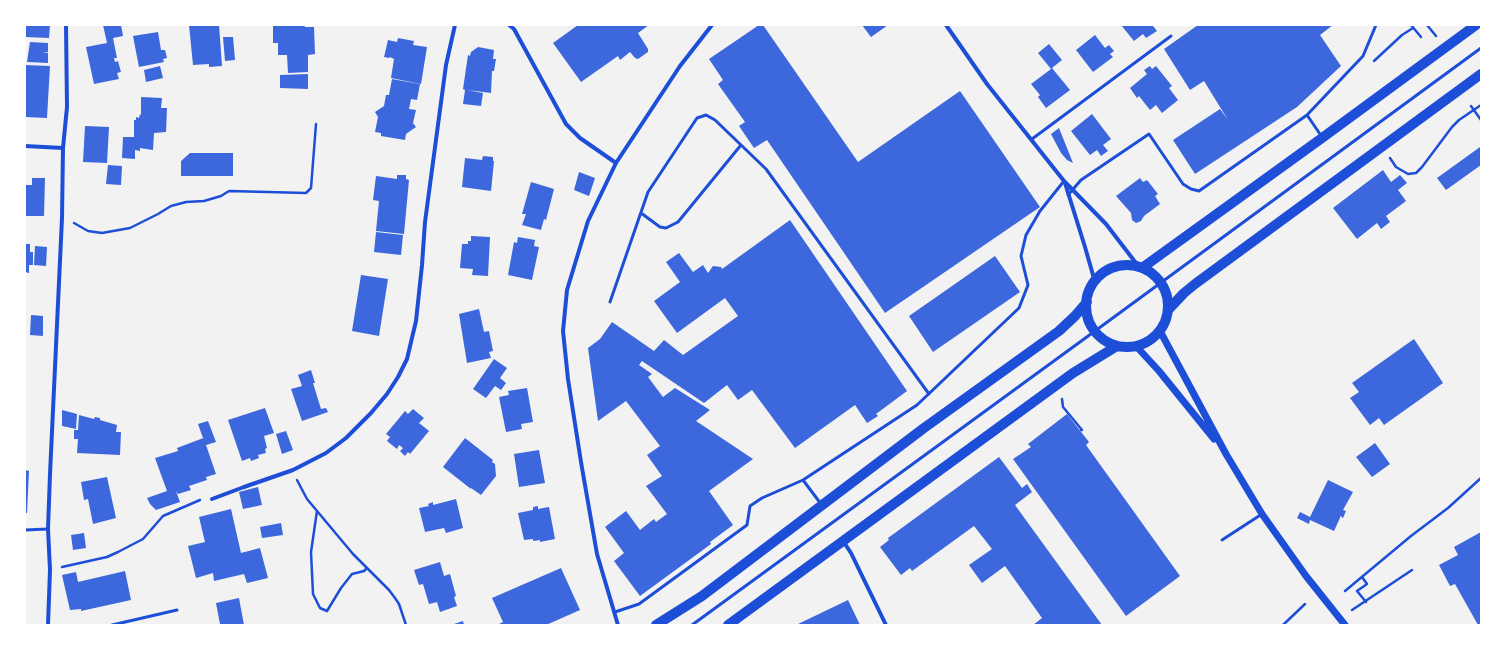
<!DOCTYPE html>
<style>
body{margin:0}
#map{position:relative;width:1506px;height:650px;overflow:hidden;background:#f2f2f2;font-family:Overpass,sans-serif}
canvas{display:block}
.frame{position:absolute;inset:0;border:26px solid #fff;pointer-events:none}
</style>
<div id="map">
<canvas width="1506" height="650"></canvas>
<div class="frame"></div>
</div>
<script>
const c = document.querySelector('canvas').getContext('2d');
c.lineJoin = 'round';
function fillPath(path, color) {
  c.fillStyle = color;
  c.fill(path, 'evenodd');
}
function toPath(rows) {
  const path = new Path2D();
  for (const r of rows) {
    if (r.length === 3) {
      path.moveTo(r[0] + r[2], r[1]);
      path.arc(r[0], r[1], r[2], 0, 2 * Math.PI);
      continue;
    }
    path.moveTo(r[0], r[1]);
    for (let i = 2; i < r.length; i += 2) path.lineTo(r[i], r[i + 1]);
  }
  return path;
}
function trace(path, color, width, dash) {
  c.strokeStyle = color;
  c.lineWidth = width;
  c.lineCap = dash ? 'butt' : 'round';
  c.setLineDash(dash || []);
  c.stroke(path);
}
fillPath(toPath([
 [25,25,50,25,49,38,25,37],
 [103,25,121,25,123,36,113,38,117,58,114,58,115,62,118,61,121,72,117,73,119,79,94,84,86,47,107,43],
 [189,25,219,25,222,66,209,67,209,64,193,65],
 [273,25,304,25,305,27,314,27,315,54,308,55,308,72,288,73,287,55,278,55,278,43,273,43],
 [578,25,649,25,638,33,648,49,648,52,638,59,635,58,630,52,620,60,618,56,581,82,553,43],
 [759,25,763,25,858,162,960,91,1040,207,885,313,767,140,754,148,739,126,745,122,718,84,723,80,709,59],
 [862,25,888,25,871,37],
 [1121,25,1154,25,1153,26,1157,31,1146,38,1143,34,1134,41],
 [1198,25,1333,25,1320,35,1341,66,1297,107,1195,174,1173,140,1220,109,1228,120,1204,81,1190,90,1164,49],
 [158,32,161,50,165,50,167,58,163,59,164,62,139,67,133,36],
 [1095,35,1105,48,1109,45,1114,51,1110,54,1113,57,1093,72,1076,50],
 [223,37,233,37,235,60,225,61],
 [398,38,414,41,413,45,427,47,421,84,391,78,394,59,390,57,389,58,384,57,388,40,397,42],
 [30,42,48,43,48,52,43,53,48,53,48,63,27,62],
 [1049,44,1062,60,1052,68,1070,90,1046,108,1038,97,1040,95,1031,84,1051,69,1038,53],
 [478,47,494,50,493,59,496,59,494,71,492,71,491,93,467,90,483,93,481,106,463,104,465,90,463,89,468,55,470,56,471,52],
 [25,65,50,66,47,118,25,117],
 [160,66,163,78,146,82,144,70],
 [1150,66,1152,69,1156,66,1172,86,1169,88,1178,100,1162,113,1156,105,1150,110,1139,96,1137,98,1130,88,1147,74,1144,70],
 [308,74,308,89,280,88,280,75],
 [392,79,420,84,417,100,411,99,409,109,416,110,413,123,416,127,406,134,405,140,381,136,381,133,375,132,378,117,375,112,384,106,386,95,389,95],
 [141,97,162,98,161,108,167,108,166,132,154,133,153,150,140,148,140,151,135,150,135,159,122,158,123,137,134,137,134,120,136,120,136,117,139,118,140,114,141,115],
 [1092,114,1111,139,1103,145,1108,151,1101,156,1097,150,1090,155,1071,131],
 [85,126,109,127,107,163,83,162],
 [1059,128,1073,163,1067,160,1061,153,1051,134],
 [1480,147,1481,165,1446,190,1437,178],
 [190,153,233,153,233,176,181,176,181,161],
 [483,156,493,157,493,161,494,161,491,191,462,187,465,158,482,160],
 [108,165,122,166,121,185,106,184],
 [1383,170,1391,182,1400,175,1407,183,1398,190,1406,201,1386,216,1390,222,1381,229,1377,223,1357,239,1333,208],
 [579,172,595,178,589,196,574,190],
 [397,175,406,175,406,179,409,180,404,234,376,231,379,201,373,200,376,176,397,179],
 [32,178,45,178,44,216,25,216,25,185,32,185],
 [1140,178,1143,182,1147,180,1158,194,1155,196,1160,204,1144,216,1141,221,1136,223,1132,220,1131,213,1116,196],
 [531,182,554,189,546,220,544,219,541,230,522,225,526,214,522,214],
 [790,220,907,391,876,414,878,416,867,423,855,405,795,448,752,390,738,400,727,385,704,403,642,361,639,365,652,374,648,377,663,397,675,388,710,410,696,421,753,459,709,491,733,525,710,542,711,544,640,596,614,561,624,553,605,527,626,511,640,530,654,519,656,522,667,514,646,486,662,476,647,455,660,446,626,401,598,421,588,348,600,339,612,322,654,351,664,340,683,355,738,316,725,298,677,333,654,301,680,282,666,262,679,253,693,272,703,265,708,273,713,266,721,267,722,269],
 [376,232,403,235,401,255,374,252],
 [471,236,490,237,488,276,472,275,473,269,460,268,462,244,468,244,468,241,471,241],
 [518,237,535,240,534,246,539,247,532,280,508,275,514,242,517,243],
 [25,244,30,244,30,252,33,252,33,265,29,265,29,273,25,272],
 [35,246,47,247,46,266,34,265],
 [995,256,1020,292,933,352,909,316],
 [361,275,388,279,379,336,352,331],
 [479,309,484,332,489,331,493,351,489,352,491,358,467,363,459,314],
 [31,315,43,316,43,336,30,335],
 [1414,339,1443,383,1384,425,1379,418,1370,425,1350,398,1359,392,1352,383],
 [494,359,507,368,500,378,506,383,501,390,495,386,486,398,473,389],
 [311,370,315,383,313,383,321,409,326,408,328,412,302,421,291,389,302,386,298,375],
 [527,388,533,422,521,424,522,429,506,432,499,397,509,395,508,391],
 [265,408,274,433,264,436,267,448,265,449,266,453,258,455,259,458,251,461,250,458,242,461,228,420],
 [413,409,424,418,419,423,429,431,410,454,408,452,405,456,400,451,403,448,399,445,397,449,387,441,390,437,386,434,405,411,408,414],
 [62,410,77,414,76,429,62,426],
 [1067,414,1089,442,1086,445,1180,576,1126,616,1013,459,1031,447,1028,444],
 [79,415,94,419,95,417,100,418,100,420,117,425,116,432,121,432,120,455,77,453,78,439,74,439,74,430,78,430],
 [208,421,216,442,206,445,216,474,206,477,207,480,189,486,191,490,178,494,176,491,180,502,156,510,150,504,147,498,167,491,155,458,178,451,177,448,206,437,203,438,198,424],
 [286,431,293,450,282,454,276,434],
 [465,438,493,460,492,462,495,464,496,476,481,495,471,488,471,489,443,467],
 [1375,443,1390,464,1372,477,1356,457],
 [539,450,545,483,519,487,514,454],
 [999,457,1022,488,1027,484,1032,492,1015,505,1102,625,1033,625,1042,618,1005,566,982,583,969,565,992,549,974,526,912,571,910,568,901,575,880,547,889,540,888,538],
 [25,470,29,471,27,513,25,513],
 [107,477,116,518,93,524,88,499,84,500,81,482],
 [1328,480,1353,492,1343,510,1346,511,1343,518,1340,516,1340,518,1334,531,1310,520,1309,524,1297,518,1300,512,1310,517],
 [258,487,262,505,243,509,239,492],
 [456,499,463,528,446,533,444,528,425,532,419,508,429,506,428,504,433,502,433,505],
 [538,506,538,509,549,507,555,539,540,542,540,540,533,541,533,539,524,540,518,513,533,510,533,507],
 [231,509,241,553,260,548,268,578,247,583,244,574,214,581,213,573,196,578,188,546,205,542,199,517],
 [281,523,283,535,262,538,260,527],
 [1481,532,1481,625,1478,625,1455,584,1450,586,1439,565,1458,555,1454,547],
 [84,533,86,548,73,550,71,535],
 [440,562,444,576,450,574,456,596,454,597,457,606,440,612,437,602,429,604,423,584,419,585,414,570],
 [561,568,580,610,546,625,497,625,503,622,492,598],
 [125,571,131,600,81,611,81,609,70,610,62,575,76,572,78,582],
 [239,598,244,625,216,625,220,624,216,603],
 [848,600,860,625,796,625],
 [463,621,464,625,451,625]
]), '#3d67dc');
trace(toPath([
 [1411,25,1421,37],
 [1427,25,1436,36],
 [1374,61,1402,35,1413,28],
 [1471,106,1481,120],
 [1390,158,1396,167,1408,174,1416,173,1422,167,1452,127,1459,120,1481,105],
 [74,223,88,231,102,233,130,228,158,214,171,206,186,202,204,201,221,196,229,191,306,193,311,188,316,124],
 [1062,399,1063,407,1082,430,1081,430],
 [297,480,307,499,353,554,389,590,395,598,399,604,406,625],
 [317,511,311,552,313,594,320,608,327,611,341,588,352,574,364,571,367,568],
 [62,567,107,557,118,552,143,539,163,516,200,500],
 [1362,577,1367,584,1357,591,1366,602],
 [1345,591,1411,536,1448,508,1481,478],
 [1352,610,1412,570],
 [1283,625,1305,604]
]), '#1d4ed8', 2.5);
trace(toPath([
 [1307,115,1322,137],
 [1032,139,1171,36],
 [1068,195,1081,180,1149,134,1183,184,1191,189,1199,191,1307,115,1363,56,1376,25],
 [641,213,660,227,666,228,678,222,741,145],
 [610,302,648,192,697,118,706,115,715,120,766,169,929,394],
 [803,480,821,504],
 [25,530,48,529],
 [1222,540,1262,514],
 [615,612,639,604,747,525,750,506,762,498,803,480,917,405,1019,308,1028,285,1021,256,1026,235,1040,211,1064,181],
 [112,625,177,610],
 [692,625,1095,331,1481,48]
]), '#1d4ed8', 3);
trace(toPath([
 [509,25,514,29,566,124,580,138,616,163],
 [946,25,987,84,1064,181,1106,224,1139,267],
 [25,146,63,148],
 [1065,183,1085,247,1095,282],
 [212,499,244,487,293,470,326,453,346,438,371,413,387,394,398,377,407,359,416,321,422,265,425,222,446,65,455,25],
 [843,541,851,553,886,625],
 [48,625,50,570,48,529,50,474,62,218,63,148,67,107,66,25],
 [618,625,597,554,581,462,568,379,563,331,567,290,588,221,616,163,680,66,712,25]
]), '#1d4ed8', 4);
trace(toPath([
 [1160,331,1226,454,1262,514,1306,576,1345,625],
 [1136,346,1159,371,1214,439]
]), '#1d4ed8', 7);
trace(toPath([
 [1127,306,41],
 [1142,268,1322,138,1476,25],
 [1168,310,1184,293,1195,284,1481,74],
 [656,625,702,596,924,428,1059,331,1075,316,1087,302],
 [728,625,1073,373,1117,346]
]), '#1d4ed8', 10);
</script>
